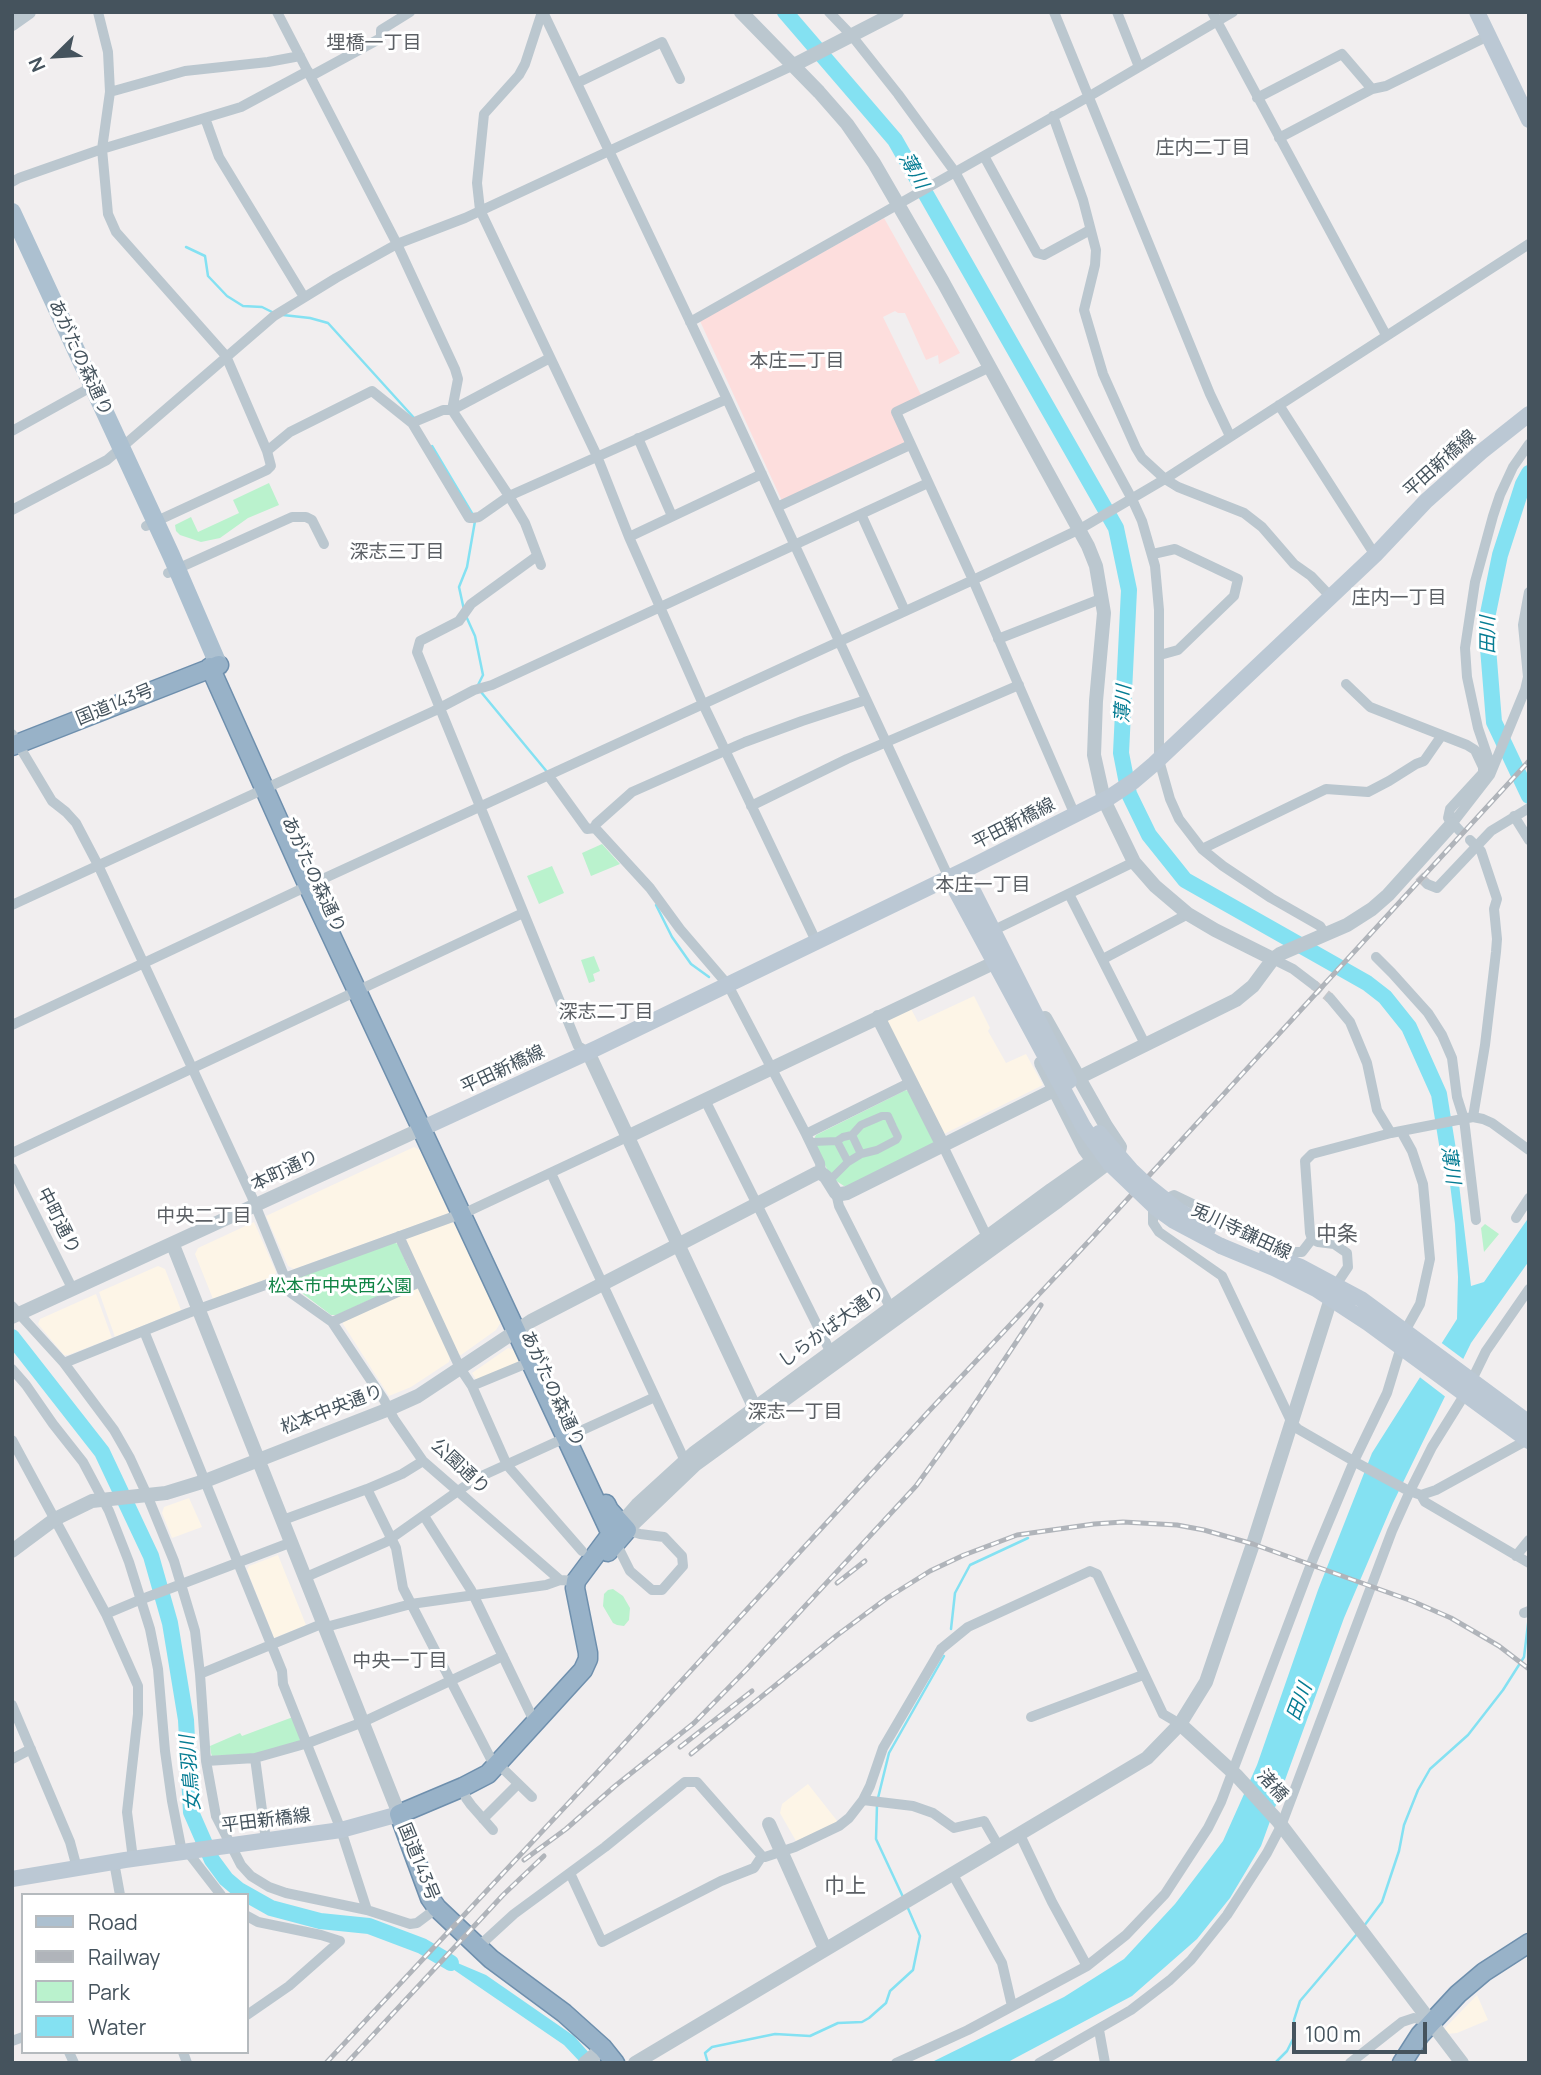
<!DOCTYPE html>
<meta charset="utf-8">
<style>
body{margin:0}
#map{position:relative;width:1541px;height:2075px;overflow:hidden;background:#f1eeef;font-family:Manrope,sans-serif}
canvas{display:block}
.frame{position:absolute;inset:0;border:14px solid #45535d;pointer-events:none}
.legend{position:absolute;left:21px;top:1893px;width:228px;height:161px;box-sizing:border-box;background:#fff;border:2px solid #b5babe;margin:0;padding:9px 12px;list-style:none;font-size:21px;color:#45535d}
.legend li{display:flex;align-items:center;gap:14px;height:35px}
.legend b{width:35px;border:2px solid #b5babe}
.north{position:absolute;left:21px;top:21px;width:70px;height:70px;-webkit-text-stroke:5px #fff;paint-order:stroke;rotate:246deg;font-size:19px;font-weight:700;line-height:28px;text-align:center;color:#45535d}
.north::after{content:'';display:block;margin:auto;width:24px;height:32px;background:#45535d;clip-path:polygon(50% 0,100% 100%,50% 72%,0 100%)}
.scale{position:absolute;left:1292px;top:2022px;width:135px;height:32px;box-sizing:border-box;border:4px solid #45535d;border-top:0;padding-left:9px;font-size:21px;line-height:24px;white-space:nowrap;color:#45535d;-webkit-text-stroke:5px #fff;paint-order:stroke}
</style>
<div id="map">
<canvas width="1541" height="2075"></canvas>
<div class="frame"></div>
<ul class="legend">
<li><b style="height:9px;background:#acc0d0"></b>Road</li>
<li><b style="height:9px;background:#b0b4ba"></b>Railway</li>
<li><b style="height:19px;background:#baf2cd"></b>Park</li>
<li><b style="height:19px;background:#84e1f2"></b>Water</li>
</ul>
<div class="north">N</div>
<div class="scale">100 m</div>
</div>
<script>
const c = document.querySelector('canvas').getContext('2d');
c.lineJoin = 'round';
function fillPath(path, color) {
  c.fillStyle = color;
  c.fill(path, 'evenodd');
}
function toPath(rows) {
  const path = new Path2D();
  for (const r of rows) {
    path.moveTo(r[0], r[1]);
    for (let i = 2; i < r.length; i += 2) path.lineTo(r[i], r[i + 1]);
  }
  return path;
}
function trace(path, color, width, dash) {
  c.strokeStyle = color;
  c.lineWidth = width;
  c.lineCap = dash ? 'butt' : 'round';
  c.setLineDash(dash || []);
  c.stroke(path);
}
function write(font, color, halo, rows, align = 'center') {
  c.font = font + ' Manrope,"Noto Sans JP",sans-serif';
  c.lineWidth = 6;
  c.setLineDash([]);
  c.textBaseline = 'middle';
  c.strokeStyle = halo;
  c.fillStyle = color;
  for (const [text, x, y, turn = 0] of rows) {
    c.save();
    c.translate(x, y);
    c.rotate((+turn || 0) * Math.PI / 180);
    c.textAlign = isNaN(turn) ? turn : align;
    if (halo) c.strokeText(text, 0, 0);
    c.fillText(text, 0, 0);
    c.restore();
  }
}
fillPath(toPath([
 [974,996,990,1028,988,1031,1006,1063,1026,1054,1043,1085,942,1135,885,1022,910,1007,918,1022],
 [414,1147,420,1150,449,1213,294,1269,288,1266,266,1216],
 [450,1221,455,1224,501,1322,496,1330,461,1355,456,1353,406,1242,408,1237],
 [254,1222,276,1272,275,1276,213,1299,195,1254,198,1248],
 [158,1266,165,1269,181,1310,115,1337,99,1292],
 [418,1288,450,1357,449,1362,411,1387,389,1396,343,1324,343,1320],
 [96,1294,112,1338,68,1355,64,1355,38,1324,40,1319],
 [508,1348,514,1350,520,1364,477,1381,472,1373],
 [189,1498,202,1527,172,1538,162,1513,164,1507],
 [278,1555,306,1625,274,1638,247,1570,249,1566],
 [808,1784,838,1822,796,1841,780,1813,782,1804],
 [1477,1995,1488,2020,1457,2033,1446,2034,1443,2030]
]), '#fdf5e7');
fillPath(toPath([
 [884,218,960,353,939,364,938,355,926,360,905,313,898,313,895,311,883,317,921,395,891,410,906,443,782,501,700,321]
]), '#fddedd');
fillPath(toPath([
 [269,483,279,505,248,518,220,538,201,542,180,535,176,531,175,525,191,517,198,532,239,513,233,500],
 [602,844,620,864,591,876,582,853],
 [552,866,564,893,539,904,527,876],
 [594,956,600,971,593,974,595,981,589,983,581,960],
 [906,1090,911,1093,935,1139,933,1145,851,1186,844,1186,835,1180,831,1177,813,1141,816,1135],
 [1485,1224,1499,1234,1484,1252,1481,1228],
 [393,1242,398,1244,412,1277,411,1281,337,1315,331,1315,298,1290,295,1281,297,1277],
 [613,1589,623,1596,630,1608,629,1620,624,1626,617,1625,613,1623,603,1606,604,1594,608,1590],
 [293,1717,301,1737,300,1741,255,1754,212,1756,211,1753,210,1746,240,1733,242,1736]
]), '#baf2cd');
fillPath(toPath([
 [1441,1112,1459,1184,1471,1286,1484,1282,1529,1217,1529,1261,1471,1343,1393,1503,1344,1618,1261,1846,1230,1898,1197,1939,1132,1996,1006,2063,930,2063,1064,1997,1124,1959,1175,1904,1223,1841,1257,1765,1318,1590,1372,1453,1457,1319,1458,1277,1455,1224],
 [422,1948,486,1975,574,2036,598,2063,581,2063,564,2045]
]), '#84e1f2');
fillPath(toPath([
 [1439,1341,1466,1361,1447,1398,1417,1375]
]), '#f1eeef');
trace(toPath([
 [186,247,205,256,208,276,227,296,243,306,262,307,274,313],
 [283,315,310,318,328,323,415,419],
 [432,446,473,515],
 [464,610,459,587,467,567,475,521],
 [466,616,475,636,483,675,478,685],
 [481,692,548,773],
 [656,905,672,937,691,964,709,977],
 [951,1629,955,1593,970,1565,1028,1538],
 [878,1798,889,1753,944,1656],
 [877,1805,876,1839,903,1897],
 [1364,1926,1382,1902,1399,1851,1404,1825,1418,1790,1430,1769,1468,1735,1503,1690,1524,1657,1529,1616],
 [708,2063,705,2053,712,2047,775,2034,810,2036,838,2023,862,2022,869,2018,886,2003,890,1991,913,1970,920,1936,907,1906],
 [1275,2063,1287,2051,1294,2037,1294,2020,1300,2001,1357,1934]
]), '#84e1f2', 2.5);
trace(toPath([
 [785,12,895,140,1116,528,1129,590,1121,753,1129,794,1149,835,1185,880,1367,983,1385,997,1409,1027,1439,1094,1448,1150],
 [1529,473,1523,484,1500,555,1486,623,1494,722,1529,796],
 [12,1337,102,1452,151,1556,170,1623,186,1720,191,1812,212,1860,226,1879,239,1890,271,1908,320,1921,369,1926,422,1946,451,1963]
]), '#84e1f2', 16);
trace(toPath([
 [1419,876,1427,884],
 [1314,985,1330,998]
]), '#c6c7ca', 10, [10, 5]);
const trunk = toPath([
 [210,667,308,886,611,1534,576,1581,575,1588,588,1653,588,1659,583,1670,488,1774,463,1787,399,1814,430,1898,437,1908,491,1959,564,2013,603,2048,615,2063],
 [12,746,219,665],
 [606,1504,609,1510,627,1530,608,1552],
 [1402,2063,1420,2035,1458,1994,1484,1972,1529,1943]
]);
trace(trunk, '#6e8fad', 21);
trace(toPath([
 [852,1135,861,1125,882,1116,888,1116,893,1127,898,1137,896,1140,877,1150,861,1154],
 [837,1141,843,1137,852,1135,861,1154,848,1162],
 [813,1142,837,1141,848,1162,832,1178]
]), '#bbc7cf', 8);
trace(toPath([
 [98,12,108,52,110,92,102,149,108,214,116,232,226,356,267,451,271,466,267,470,146,526],
 [277,12,397,244,455,369,458,379,452,410,509,496,525,523,541,565],
 [542,12,525,64,519,75,484,114,477,183,480,210,597,456,629,537,703,704,816,941],
 [543,12,727,399,949,878],
 [829,12,852,36,898,94,955,172,1132,499,1142,521,1155,566,1159,610,1159,760,1170,799,1179,819,1202,849,1223,866,1271,898,1320,926,1325,934],
 [1054,12,1210,394,1230,436],
 [1117,12,1139,67],
 [1212,12,1386,335],
 [311,76,381,38,381,30,410,12],
 [577,83,662,42,680,79],
 [110,92,185,71,268,62,300,56],
 [1257,98,1342,54,1372,89],
 [1053,116,1083,200,1096,250,1095,265,1084,310,1103,374,1136,448,1142,458,1165,479,1178,487,1244,513,1262,527,1294,564,1311,576,1330,596],
 [205,118,219,157,304,297],
 [1279,138,1372,89,1386,86,1488,36],
 [984,156,1037,253,1044,255,1090,230],
 [12,182,19,178,102,149,241,107,308,71],
 [690,322,1088,97,1233,12],
 [990,367,896,412,973,580,1075,815],
 [1279,405,1375,555],
 [412,423,443,410,452,410,550,358],
 [12,431,93,386],
 [638,438,672,516],
 [267,451,290,432,372,391,412,423,469,518,473,518,479,517,509,496,727,399],
 [777,507,910,445],
 [12,510,107,460,274,316,336,278,397,244,465,218,794,65],
 [861,514,905,611],
 [629,537,762,474],
 [1153,554,1175,549,1238,579,1234,596,1178,650,1160,655],
 [537,556,471,604,459,621,420,641,417,652,578,1046,588,1052],
 [168,573,292,517,306,517,312,520,324,544],
 [998,639,1103,598],
 [1346,684,1370,707,1467,745,1475,750,1483,767,1483,773,1450,809,1448,818,1460,831],
 [12,734,52,801,66,812,76,823,98,865,252,1197,291,1293,332,1322,384,1400,394,1419,423,1461,560,1580,576,1581,579,1583],
 [1492,769,1478,728,1467,677,1465,648,1475,582,1493,516,1500,495,1513,467,1529,444],
 [548,775,587,829,595,828,596,824,632,792,745,742,802,721,866,700],
 [751,806,847,759,1019,685],
 [1514,816,1529,840],
 [1452,824,1490,775,1525,690,1528,677,1523,625,1529,592],
 [595,828,650,888,680,929,728,985,806,1134,820,1163,821,1173],
 [1470,840,1481,851,1497,899,1494,909,1497,939,1496,952,1485,1045,1473,1117],
 [1202,849,1326,789,1368,792,1389,781,1416,764,1424,761,1442,735],
 [1427,884,1437,888,1491,831,1529,808],
 [1069,894,1145,1044],
 [12,905,434,711,474,690,492,685,928,483],
 [990,932,1134,862],
 [1376,957,1392,973,1428,1013,1442,1035,1452,1058,1457,1097,1464,1119,1476,1220],
 [1103,959,1188,914],
 [1273,959,1293,969,1314,985],
 [1330,998,1350,1022,1367,1063,1377,1110,1391,1133],
 [12,1025,314,883,973,580,1080,529,1165,479,1529,244],
 [705,1100,833,1357],
 [1401,1131,1412,1151,1423,1184,1430,1259,1420,1304,1405,1331],
 [806,1134,911,1082],
 [943,1146,989,1241],
 [12,1153,523,913],
 [12,1168,73,1290],
 [551,1173,685,1461],
 [836,1193,839,1206,893,1313],
 [1516,1218,1529,1198],
 [399,1236,460,1368,472,1386,507,1465,582,1551],
 [1312,1239,1302,1252,1293,1252,1174,1195,1158,1202,1153,1211,1153,1223,1159,1232,1222,1276,1292,1423,1298,1429,1357,1463,1407,1490,1421,1495,1425,1502,1529,1563],
 [1336,1285,1348,1267,1347,1253,1334,1244,1318,1242,1312,1239,1310,1233,1305,1161,1312,1154,1391,1133,1473,1117,1483,1119,1492,1123,1529,1150],
 [12,1306,64,1363,114,1430,130,1458,147,1495,174,1561,195,1631,200,1674,206,1761,216,1816,241,1865,251,1876,269,1887,286,1893,367,1910,410,1924,417,1923,437,1908],
 [332,1322,420,1282],
 [144,1331,282,1671,283,1684,341,1830,367,1910],
 [64,1363,188,1313,469,1211,627,1137],
 [12,1369,26,1385,53,1424,83,1462,109,1511,129,1562,150,1629,158,1669,165,1751,172,1801,182,1852],
 [472,1386,530,1362],
 [12,1440,106,1614,138,1686,138,1714,127,1812,133,1859],
 [367,1489,396,1548,403,1588,495,1767],
 [1421,1495,1436,1490,1529,1439],
 [424,1516,471,1590,535,1723],
 [283,1520,367,1489,402,1474,423,1461],
 [616,1543,630,1571,652,1590,662,1590,683,1566,682,1556,664,1537,640,1534,627,1530],
 [1516,1556,1529,1540],
 [306,1577,386,1542,475,1479,655,1397],
 [1524,1613,1529,1611],
 [106,1614,137,1601,292,1542],
 [326,1627,411,1604,546,1585,560,1580],
 [200,1674,324,1623],
 [12,1705,70,1842,77,1868],
 [1031,1717,1143,1675],
 [255,1758,266,1840],
 [12,1759,31,1749],
 [206,1761,255,1758,308,1743,363,1722,503,1656],
 [498,1764,532,1797],
 [463,1787,466,1798,471,1805,493,1830],
 [863,1800,913,1806,933,1813,954,1828,984,1821,999,1847],
 [483,1819,518,1784],
 [1020,1835,1052,1902,1087,1966],
 [187,1851,221,1895],
 [114,1862,120,1895],
 [570,1873,602,1942,721,1881,754,1868,762,1856],
 [952,1873,1002,1963,1012,2006],
 [247,1916,258,1922,321,1935,340,1941],
 [478,1947,514,1914,605,1847,685,1782,697,1782,762,1856,765,1857,795,1847,839,1826,849,1818,863,1800,870,1786,883,1748,941,1649,968,1627,1090,1571,1097,1574,1163,1714,1180,1724],
 [247,2015,289,1986,340,1941],
 [1099,2030,1105,2063],
 [12,2041,23,2037],
 [69,2052,74,2063],
 [183,2052,187,2063],
 [896,2063,968,2030,1087,1966,1126,1935,1165,1894,1208,1828,1221,1802,1311,1564,1354,1461,1387,1393,1401,1347],
 [1039,2063,1131,2010,1170,1980,1191,1960,1227,1915,1267,1853,1281,1826,1392,1531,1410,1491,1432,1447,1465,1394,1486,1351,1529,1289],
 [1350,2063,1402,2022,1414,2018,1431,2022]
]), '#bbc7cf', 10);
trace(toPath([
 [741,12,819,92,847,124,874,163,943,282,1088,546,1096,566,1104,613,1096,701,1094,755,1104,800,1134,862,1155,886,1188,914,1215,930,1273,959],
 [12,24,29,12],
 [794,65,897,12],
 [878,1017,943,1146],
 [588,1052,758,1415],
 [1041,1063,1085,1150,1098,1168],
 [1080,1077,1236,1000,1253,986,1273,959,1280,954,1347,925,1372,909,1388,895,1452,824],
 [627,1137,1002,959],
 [173,1245,399,1814],
 [12,1317,421,1129],
 [615,1530,637,1505,694,1453,1051,1190,1111,1148],
 [627,1530,696,1464,1058,1201,1104,1166,1119,1151,1120,1147,1106,1126,1045,1018],
 [12,1551,55,1519,92,1501,166,1493,205,1481,389,1409,418,1396,531,1321,817,1173,821,1173,826,1177,836,1193,841,1194,847,1193,1054,1090],
 [1180,1724,1237,1776,1278,1821,1462,2063],
 [769,1824,825,1949],
 [585,2063,603,2048],
 [635,2063,1147,1758,1180,1724,1206,1682,1253,1544,1334,1289]
]), '#bbc7cf', 14);
trace(toPath([
 [1477,12,1529,120],
 [963,871,1069,1081],
 [949,878,1084,1128],
 [421,1129,597,1048,971,867,1110,797,1134,781,1154,764,1375,555,1426,501,1481,452,1529,414],
 [1221,1246,1274,1268,1316,1289,1368,1323,1529,1441],
 [1267,1254,1301,1267,1361,1299,1529,1423],
 [12,1879,125,1860,341,1830,399,1814]
]), '#bbc8d4', 16);
trace(toPath([
 [12,212,171,555,218,664]
]), '#acc0d0', 18);
trace(trunk, '#98b2c8', 18);
const rail = toPath([
 [837,1583,865,1561],
 [680,1747,752,1691],
 [691,1754,836,1636,887,1598,930,1571,964,1555,1017,1535,1094,1524,1123,1522,1177,1525,1204,1530,1253,1544,1412,1601,1451,1618,1499,1646,1529,1669],
 [524,1860,566,1829,615,1786,694,1723,746,1670,916,1486,966,1417,1041,1305],
 [326,2063,619,1749,930,1410,1090,1240,1529,761],
 [347,2063,503,1895,544,1856]
]);
trace(rail, '#b0b4ba', 5);
trace(rail, '#fff', 2.5, [8]);
trace(toPath([
 [1084,1128,1110,1164,1156,1208,1174,1221,1221,1246],
 [1099,1133,1131,1170,1148,1186,1178,1210,1208,1229]
]), '#bbc8d4', 16);
write('18px', '#45535d', '#fff', [
 ["あがたの森通り",80,358,65],
 ["平田新橋線",1440,464,-42],
 ["国道143号",115,705,-22],
 ["平田新橋線",1014,824,-27],
 ["あがたの森通り",313,875,65],
 ["平田新橋線",503,1070,-25],
 ["本町通り",285,1171,-25],
 ["中町通り",58,1221,63],
 ["兎川寺鎌田線",1241,1232,25],
 ["しらかば大通り",832,1327,-36],
 ["あがたの森通り",552,1389,65],
 ["松本中央通り",332,1410,-21],
 ["公園通り",460,1467,43],
 ["渚橋",1272,1786,48],
 ["平田新橋線",266,1821,-7],
 ["国道143号",418,1862,68]
]);
write('18px', '#118445', '#fff', [
 ["松本市中央西公園",340,1287]
]);
write('19px', '#5b5f64', '#fff', [
 ["埋橋一丁目",374,44],
 ["庄内二丁目",1203,149],
 ["本庄二丁目",797,362],
 ["深志三丁目",397,553],
 ["庄内一丁目",1399,599],
 ["本庄一丁目",983,886],
 ["深志二丁目",606,1013],
 ["中央二丁目",204,1217],
 ["深志一丁目",795,1413],
 ["中央一丁目",400,1662]
]);
write('italic 19px', '#057c93', '#fff', [
 ["薄川",913,171,60],
 ["田川",1489,635,-90],
 ["薄川",1124,704,-87],
 ["薄川",1450,1165,82],
 ["田川",1300,1702,-69],
 ["女鳥羽川",191,1773,-95]
]);
write('21px', '#5b5f64', '#fff', [
 ["中条",1337,1235],
 ["巾上",845,1887]
]);
</script>
